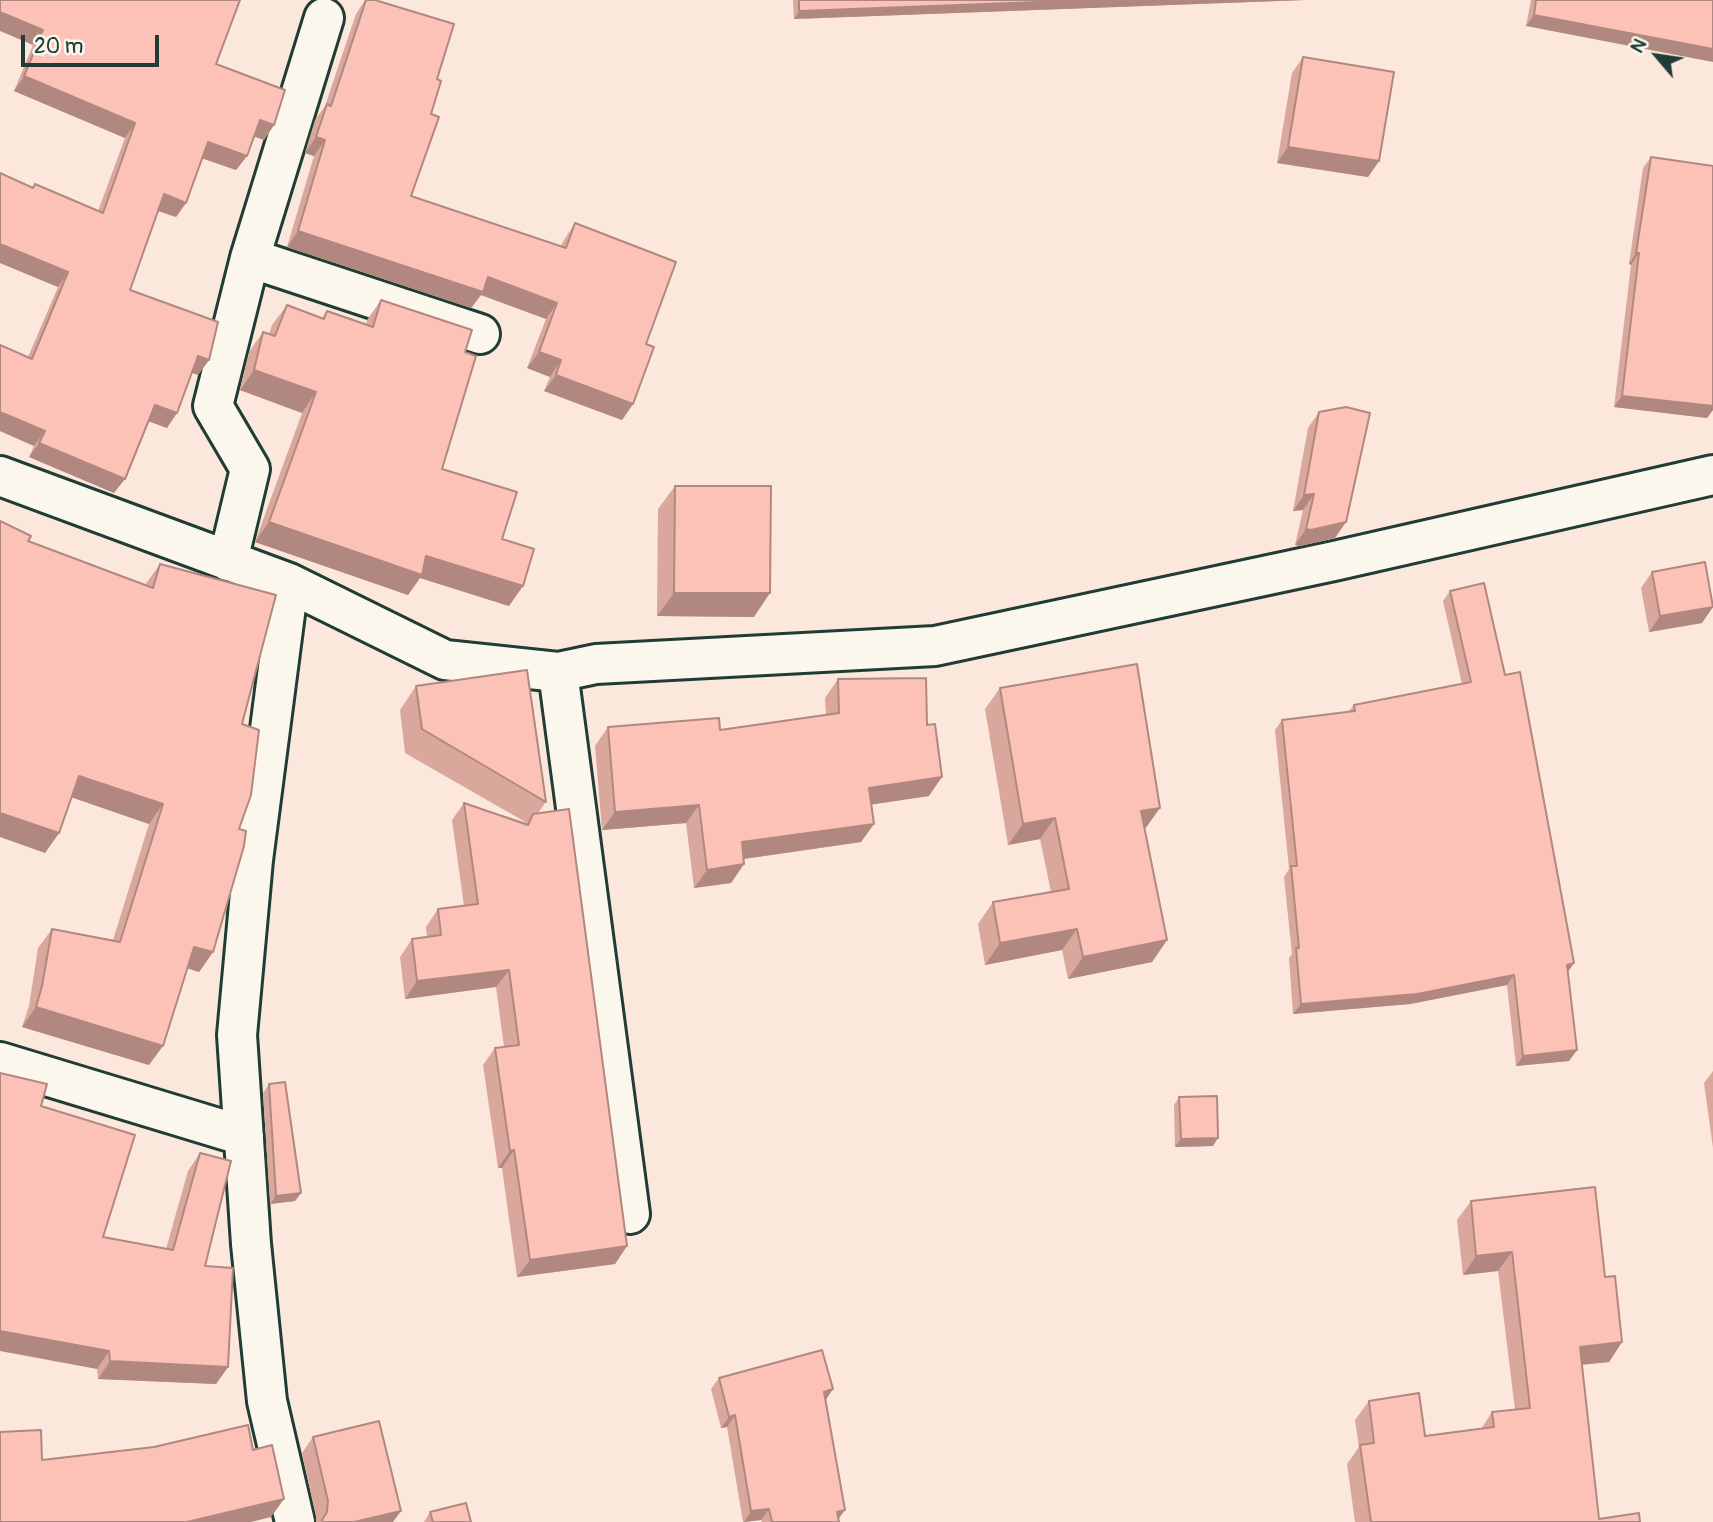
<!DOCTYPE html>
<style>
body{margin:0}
#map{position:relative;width:1713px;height:1522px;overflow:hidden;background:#fce7dc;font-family:Pangolin,sans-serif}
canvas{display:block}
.north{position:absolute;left:1622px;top:21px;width:70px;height:70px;-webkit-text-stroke:5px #fbf7ec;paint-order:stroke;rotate:299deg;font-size:19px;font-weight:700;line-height:28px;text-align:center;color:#1f3d34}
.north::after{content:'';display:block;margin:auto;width:24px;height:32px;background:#1f3d34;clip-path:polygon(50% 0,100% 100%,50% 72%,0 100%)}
.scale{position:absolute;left:21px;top:35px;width:138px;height:32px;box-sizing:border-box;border:4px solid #1f3d34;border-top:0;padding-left:9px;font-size:21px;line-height:24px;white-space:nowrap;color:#1f3d34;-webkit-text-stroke:5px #fbf7ec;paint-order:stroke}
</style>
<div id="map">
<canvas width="1713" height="1522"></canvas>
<div class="north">N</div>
<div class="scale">20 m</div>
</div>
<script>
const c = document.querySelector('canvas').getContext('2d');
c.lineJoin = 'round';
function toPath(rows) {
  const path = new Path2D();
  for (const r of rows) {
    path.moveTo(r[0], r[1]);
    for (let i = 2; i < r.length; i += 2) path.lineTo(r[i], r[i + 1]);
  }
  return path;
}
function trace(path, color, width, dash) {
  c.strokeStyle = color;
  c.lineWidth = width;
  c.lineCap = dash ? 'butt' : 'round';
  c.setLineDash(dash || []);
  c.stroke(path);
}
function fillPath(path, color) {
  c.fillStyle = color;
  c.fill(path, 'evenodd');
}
const minor = toPath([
 [250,258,480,334],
 [0,476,289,583,445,660,558,672,596,664,935,646,1334,561,1713,475],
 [228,561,250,469,213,406,250,258,324,18],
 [289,583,253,860,237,1035,251,1244,267,1401,295,1522],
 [558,672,630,1214],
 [0,1062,244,1136]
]);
trace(minor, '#1f3d34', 44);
trace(minor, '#fbf7ec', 38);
fillPath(toPath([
 [0,0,216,64,274,125,264,140,254,136,247,156,236,170,203,158,186,203,176,217,158,211,130,290,209,360,198,375,192,372,167,428,149,421,114,493,29,457,34,446,0,431,0,345,28,357,58,287,0,263,0,173,32,187,35,184,98,211,125,138,14,91,33,45],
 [365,0,375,0,437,79,431,114,411,196,561,246,564,240,575,223,646,344,633,404,622,420,544,391,550,377,527,368,546,319,481,295,471,308,287,247,314,156,305,153,315,120,325,106,356,14],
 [793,0,1305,0,794,19],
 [1531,0,1713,0,1526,26],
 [1303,57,1379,161,1368,177,1277,163,1292,73],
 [1651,157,1713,166,1713,410,1707,418,1614,407,1631,265,1629,264,1643,168],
 [381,300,465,352,442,469,502,539,509,606,420,578,408,595,255,542,302,413,240,390,249,352,263,332,269,334,272,325,287,305,322,318,327,311,366,325,367,320],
 [1319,412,1335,538,1300,546,1295,545,1303,510,1293,511,1308,428],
 [675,486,754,617,657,616,658,509],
 [28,541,145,585,160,564,242,724,239,829,213,952,199,972,187,968,149,1065,22,1027,29,1006,38,948,52,929,113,940,149,824,71,797,59,833,45,853],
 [1652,572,1702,623,1649,632,1641,588],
 [1450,591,1505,675,1574,963,1568,972,1577,1050,1569,1061,1516,1066,1507,985,1410,1004,1293,1014,1289,958,1292,954,1284,877,1289,869,1275,730,1282,720,1348,712,1354,705,1462,684,1443,601],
 [838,679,927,725,929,796,871,804,874,824,861,842,744,859,744,864,731,883,694,888,686,823,602,830,595,746,608,727,720,730,826,715,825,698],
 [416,686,546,802,538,813,627,1246,615,1264,517,1277,502,1168,498,1168,483,1065,495,1048,504,1047,496,987,405,999,400,957,412,939,427,937,426,927,438,909,464,906,452,820,464,803,527,823,405,753,400,710],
 [1000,688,1145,829,1144,829,1167,940,1152,962,1068,979,1062,950,985,965,978,924,993,902,1051,892,1040,839,1008,845,985,709],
 [1713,1071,1713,1148,1704,1083],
 [269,1084,301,1193,295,1201,270,1204,263,1093],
 [1179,1097,1213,1146,1175,1147,1174,1105],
 [41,1106,103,1237,166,1249,188,1171,200,1153,205,1266,228,1367,216,1384,98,1379,97,1369],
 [1471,1201,1605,1277,1622,1342,1609,1362,1582,1365,1599,1519,1640,1522,1355,1522,1347,1464,1359,1447,1355,1420,1369,1401,1425,1436,1481,1429,1492,1412,1515,1410,1498,1271,1463,1275,1457,1220],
 [719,1378,825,1400,839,1522,762,1522,761,1520,743,1522,727,1427,721,1428,711,1389],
 [313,1437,393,1522,316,1522,316,1517,302,1453],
 [430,1512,471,1522,424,1522]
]), '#daa79d');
fillPath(toPath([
 [1092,0,1305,0,794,19,799,11],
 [0,12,43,30,33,45,0,31],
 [1534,15,1713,49,1713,62,1526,26],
 [24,76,135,123,125,138,14,91],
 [260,120,274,125,264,140,250,135],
 [316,137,325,140,314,156,305,153],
 [208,142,247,156,236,170,198,157],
 [1288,147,1379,161,1368,177,1277,163],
 [164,194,186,203,176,217,153,209],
 [298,231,488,277,557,303,546,319,481,295,471,308,287,247],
 [0,244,68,272,58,287,0,263],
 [1636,253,1639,253,1631,265,1629,264],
 [539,352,561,360,550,377,527,368],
 [198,356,209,360,198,375,187,371],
 [254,370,316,392,302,413,240,390],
 [556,375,633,404,622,420,544,391],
 [1622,396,1713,406,1713,410,1707,418,1614,407],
 [155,405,177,413,167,428,145,420],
 [0,412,45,431,34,446,0,431],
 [39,443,125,479,114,493,29,457],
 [1314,494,1303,510,1293,511,1304,495],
 [269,522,426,556,523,586,509,606,420,578,408,595,255,542],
 [1346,522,1335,538,1300,546,1295,545,1306,529],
 [674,593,770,593,754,617,657,616],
 [1713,607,1702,623,1649,632,1660,616],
 [79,776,163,804,149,824,65,795],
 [942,777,929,796,856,807,869,788],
 [699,805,686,823,602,830,615,812],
 [1160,808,1145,829,1125,833,1141,811],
 [0,813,59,833,45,853,0,837],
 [1055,818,1040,839,1008,845,1023,824],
 [874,824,861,842,729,861,742,842],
 [744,864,731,883,694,888,707,870],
 [1077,929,1062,950,985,965,1000,943],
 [1167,940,1152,962,1068,979,1083,957],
 [194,947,213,952,199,972,180,966],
 [1574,963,1567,973,1567,965],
 [509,970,496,987,405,999,417,981],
 [1514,975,1507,985,1410,1004,1293,1014,1301,1004],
 [36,1007,163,1046,149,1065,22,1027],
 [1577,1050,1569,1061,1516,1066,1523,1056],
 [1218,1138,1213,1146,1175,1147,1181,1139],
 [514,1150,502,1168,498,1168,510,1151],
 [301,1193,295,1201,270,1204,276,1196],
 [627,1246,615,1264,517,1277,530,1260],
 [1512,1252,1498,1271,1463,1275,1476,1256],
 [0,1331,109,1351,97,1369,0,1351],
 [1622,1342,1609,1362,1566,1366,1580,1347],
 [110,1361,228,1367,216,1384,98,1379],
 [833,1389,825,1401,824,1392],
 [735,1415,727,1427,721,1428,729,1417],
 [284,1499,271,1517,251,1522,187,1522],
 [769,1509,761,1520,744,1522,751,1511],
 [845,1510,837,1521,837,1512],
 [401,1511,393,1522,354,1522]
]), '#b18880');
const building = toPath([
 [0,0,240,0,216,64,285,90,274,125,260,120,247,156,208,142,186,203,164,194,130,290,218,322,209,360,198,356,177,413,155,405,125,479,39,443,45,431,0,412,0,345,32,359,68,272,0,244,0,173,33,188,35,184,103,213,135,123,24,76,43,30,0,12,0,0],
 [366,0,375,0,454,24,437,79,441,81,431,114,439,117,411,196,566,248,575,223,676,262,646,344,654,347,633,404,556,375,561,360,539,352,557,303,488,277,483,292,298,231,325,140,316,137,327,104,331,106,366,0],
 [799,0,1092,0,799,11,799,0],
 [1536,0,1713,0,1713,49,1534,15,1536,0],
 [1303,57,1394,72,1379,161,1288,147,1303,57],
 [1651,157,1713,166,1713,406,1622,396,1639,253,1636,253,1651,157],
 [381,300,472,330,465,352,476,356,442,469,517,492,502,539,534,549,523,586,426,556,422,575,269,522,316,392,254,370,263,332,275,336,287,305,324,319,327,311,373,327,381,300],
 [1346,407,1370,413,1346,522,1311,530,1306,529,1314,494,1304,495,1319,412,1346,407],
 [675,486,771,486,770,593,674,593,675,486],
 [0,521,31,536,28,541,153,588,160,564,276,595,242,724,259,730,251,795,239,829,246,831,244,846,213,952,194,947,163,1046,36,1007,42,986,52,929,120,942,163,804,79,776,59,833,0,813,0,521],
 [1705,562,1713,607,1660,616,1652,572,1705,562],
 [1484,583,1505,675,1520,672,1574,963,1567,965,1577,1050,1523,1056,1514,975,1417,994,1301,1004,1296,948,1299,948,1291,866,1297,866,1282,720,1355,711,1354,705,1471,682,1450,591,1484,583],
 [1137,664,1160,808,1141,811,1167,940,1083,957,1077,929,1000,943,993,902,1069,889,1055,818,1023,824,1000,688,1137,664],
 [527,670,546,802,422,729,416,686,527,670],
 [926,678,927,725,935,724,942,777,869,788,874,824,742,842,744,864,707,870,699,805,615,812,608,727,719,718,720,730,839,713,838,679,926,678],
 [464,803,528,825,533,814,569,809,627,1246,530,1260,514,1150,510,1151,495,1048,519,1045,509,970,417,981,412,939,441,935,438,909,478,904,464,803],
 [0,1073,47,1084,41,1106,135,1135,103,1237,173,1250,200,1153,231,1161,205,1266,233,1268,228,1367,110,1361,109,1351,0,1331,0,1073],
 [285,1082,301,1193,276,1196,269,1084,285,1082],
 [1217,1096,1218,1138,1181,1139,1179,1097,1217,1096],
 [1595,1187,1605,1277,1615,1276,1622,1342,1580,1347,1599,1519,1639,1513,1640,1522,1371,1522,1360,1445,1374,1443,1369,1401,1419,1393,1425,1436,1494,1427,1492,1412,1530,1408,1512,1252,1476,1256,1471,1201,1595,1187],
 [822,1350,833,1389,824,1392,845,1510,837,1512,839,1522,772,1522,769,1509,751,1511,735,1415,729,1417,719,1378,822,1350],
 [379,1421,401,1511,354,1522,323,1522,322,1520,327,1512,328,1501,313,1437,379,1421],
 [248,1425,253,1450,272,1445,284,1499,187,1522,0,1522,0,1432,41,1430,42,1460,154,1447,248,1425],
 [466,1503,471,1522,433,1522,430,1512,466,1503]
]);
fillPath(building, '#fdc2b7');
trace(building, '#b18880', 2);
</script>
